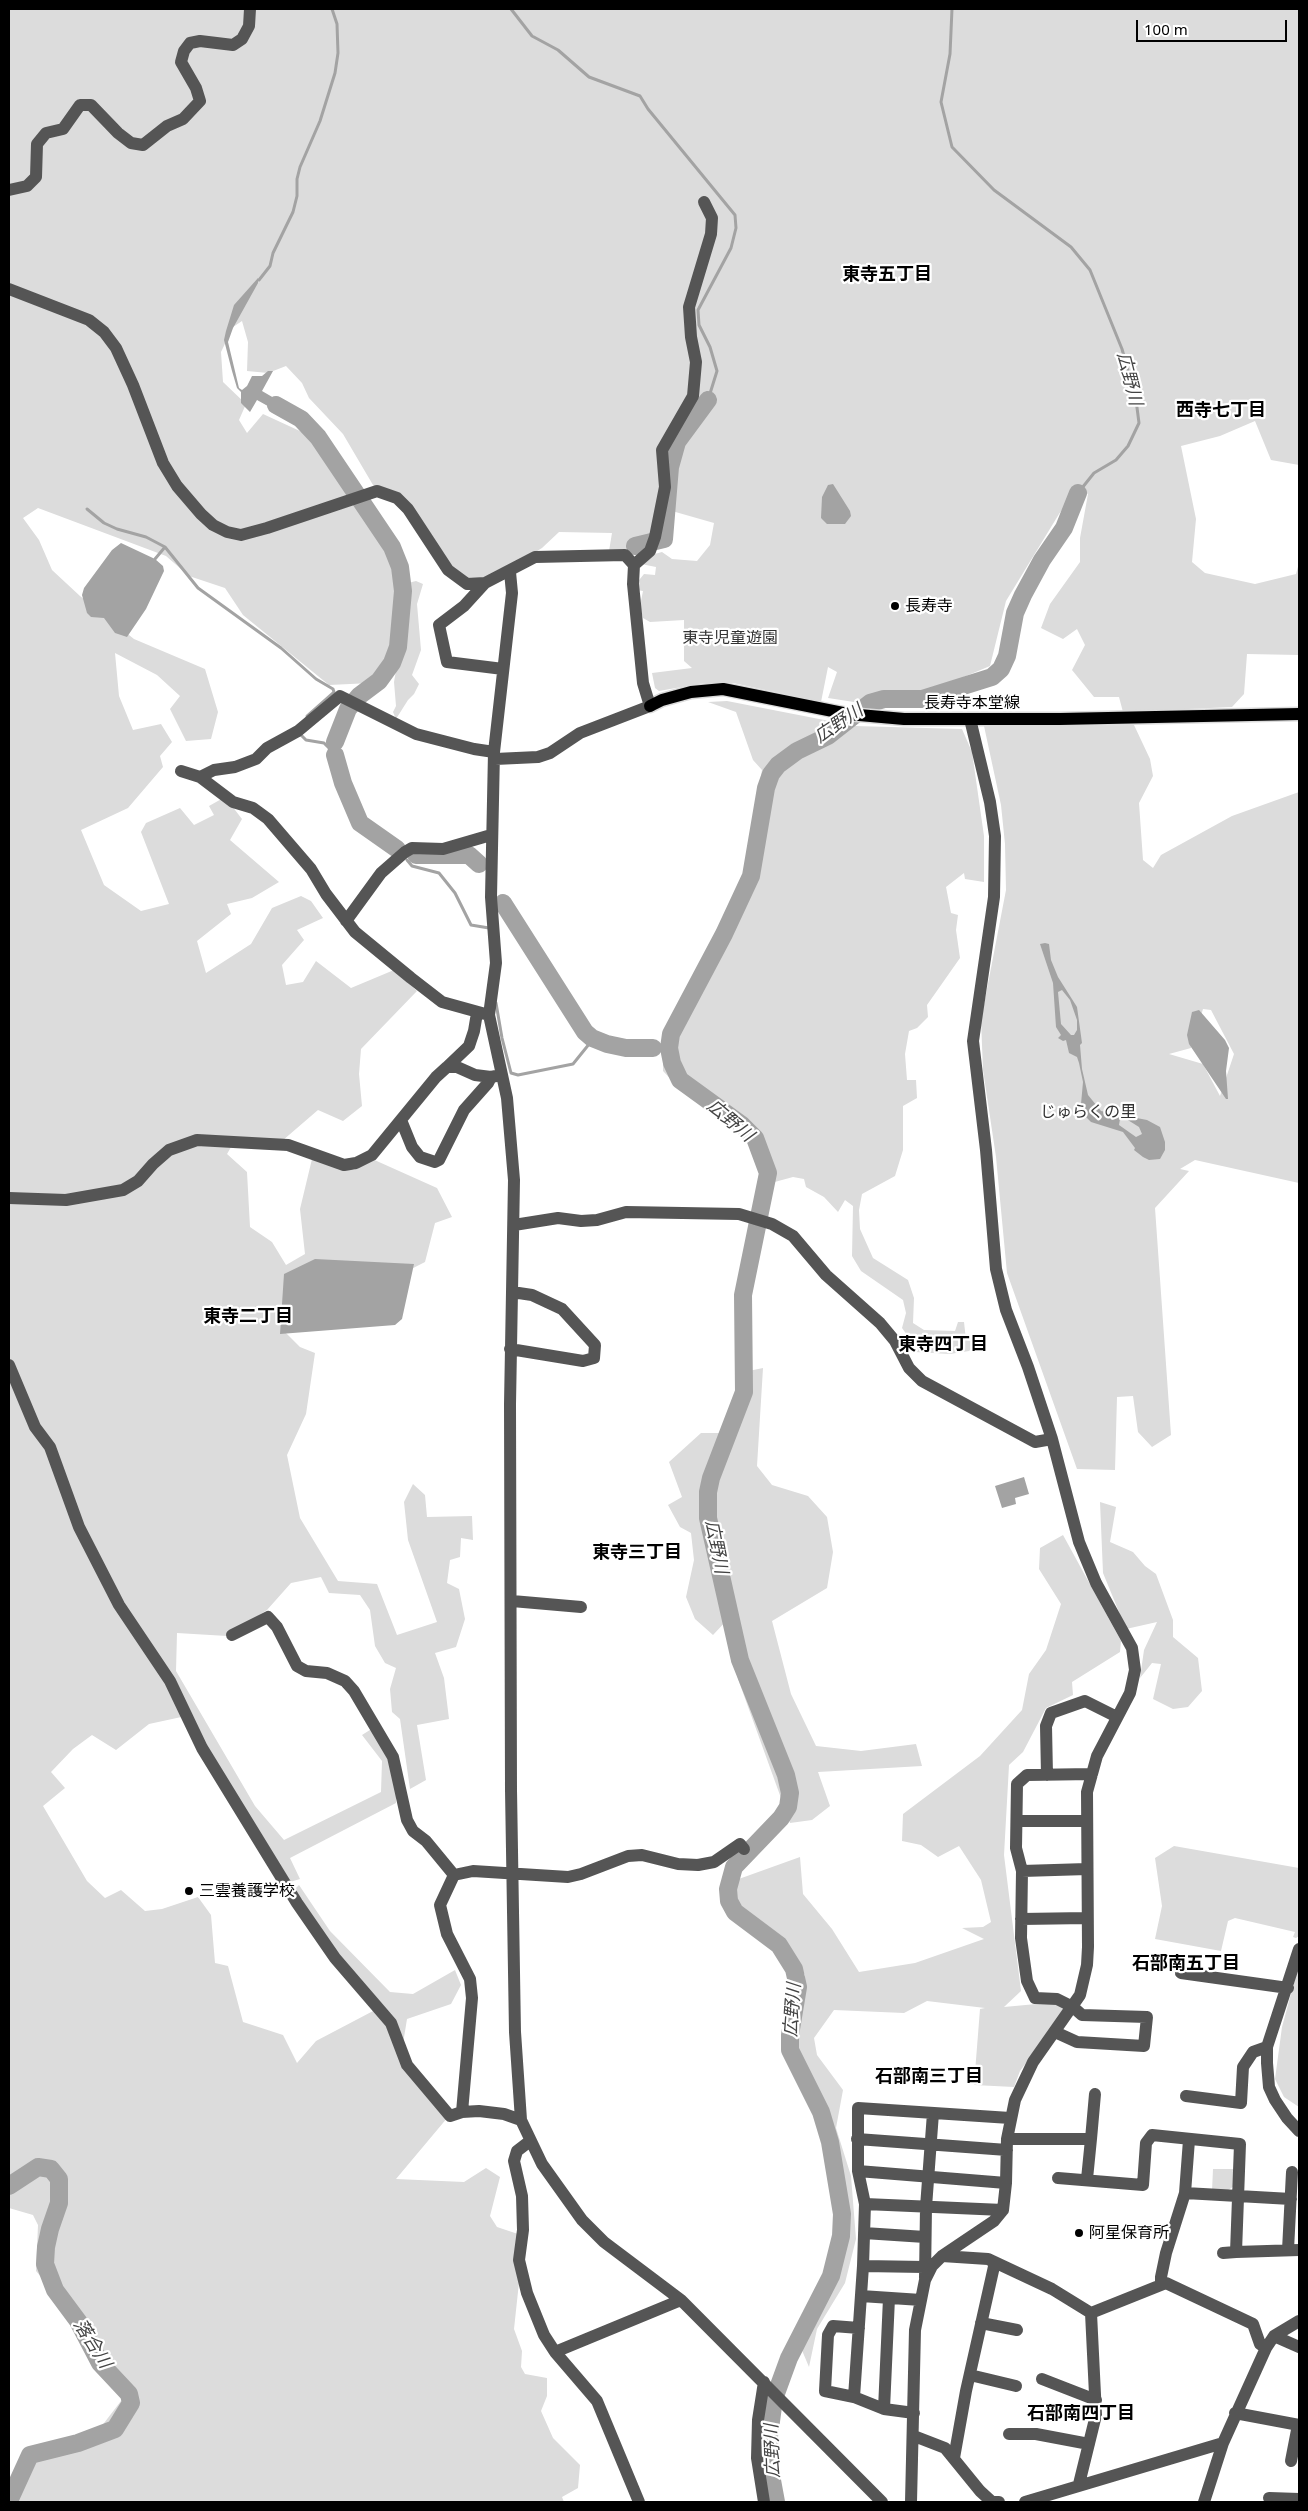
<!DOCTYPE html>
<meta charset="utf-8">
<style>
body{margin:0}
#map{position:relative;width:1308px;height:2511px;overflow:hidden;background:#fff;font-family:"Noto Sans",sans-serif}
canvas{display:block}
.frame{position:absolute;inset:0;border:10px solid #000;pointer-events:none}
.scale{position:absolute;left:1136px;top:20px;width:151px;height:22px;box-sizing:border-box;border:2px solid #000;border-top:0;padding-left:6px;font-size:15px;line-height:18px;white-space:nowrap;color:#000;-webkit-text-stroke:4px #fff;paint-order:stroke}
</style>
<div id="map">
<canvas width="1308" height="2511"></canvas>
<div class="frame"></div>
<div class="scale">100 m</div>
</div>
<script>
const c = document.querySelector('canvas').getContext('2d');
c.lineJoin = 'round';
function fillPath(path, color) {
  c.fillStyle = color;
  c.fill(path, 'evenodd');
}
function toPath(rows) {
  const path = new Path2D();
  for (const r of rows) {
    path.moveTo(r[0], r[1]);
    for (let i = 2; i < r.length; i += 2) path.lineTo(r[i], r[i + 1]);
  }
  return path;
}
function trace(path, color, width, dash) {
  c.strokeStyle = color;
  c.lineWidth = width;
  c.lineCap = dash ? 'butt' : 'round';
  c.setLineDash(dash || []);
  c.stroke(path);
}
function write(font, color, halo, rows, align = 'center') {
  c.font = font + ' "Noto Sans","Noto Sans JP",sans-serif';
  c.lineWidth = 4.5;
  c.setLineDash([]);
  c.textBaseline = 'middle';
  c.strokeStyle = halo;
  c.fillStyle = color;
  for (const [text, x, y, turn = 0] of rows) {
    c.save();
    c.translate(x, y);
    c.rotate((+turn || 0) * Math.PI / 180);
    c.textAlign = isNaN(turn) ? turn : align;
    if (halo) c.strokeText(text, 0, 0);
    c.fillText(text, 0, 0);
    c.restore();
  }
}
fillPath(toPath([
 [9,9,1299,9,1299,465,1271,460,1255,421,1220,436,1181,446,1196,519,1192,562,1205,573,1255,584,1296,574,1299,563,1299,655,1247,654,1244,694,1232,707,1123,712,1119,697,1094,697,1072,670,1085,645,1077,629,1063,639,1041,628,1050,604,1080,562,1080,538,1088,494,1078,489,1059,514,1006,601,990,666,916,697,854,702,828,698,837,672,828,667,821,702,733,683,704,683,659,691,655,688,652,673,692,668,684,661,684,620,650,622,643,618,640,606,643,591,637,590,635,585,644,574,655,575,656,567,641,564,651,555,662,552,672,559,697,561,710,545,714,523,672,511,667,533,638,553,609,551,612,533,559,532,542,548,489,580,466,581,393,501,373,485,343,434,309,398,302,383,286,366,268,373,247,371,248,342,242,321,233,327,221,352,223,382,246,404,239,420,247,433,263,414,302,432,331,461,354,505,372,525,393,559,400,585,416,581,423,584,417,604,421,650,412,675,419,684,414,694,408,700,396,719,393,712,396,706,394,682,399,653,371,683,329,685,243,615,225,588,189,576,166,556,38,508,23,518,39,540,52,570,80,596,134,639,205,669,218,712,211,739,186,741,170,709,180,696,157,675,115,653,119,696,133,730,161,724,172,742,160,756,163,767,128,808,81,830,104,885,141,911,169,904,141,832,146,823,180,808,194,825,214,815,209,806,225,797,242,819,230,840,279,882,252,898,227,904,231,914,197,941,206,973,251,944,272,908,301,896,311,901,323,918,297,930,304,940,282,965,286,985,303,982,316,961,351,988,394,970,417,991,361,1049,359,1074,362,1106,343,1121,318,1110,282,1141,234,1142,227,1154,247,1172,250,1227,272,1242,286,1265,305,1254,300,1209,312,1159,354,1170,370,1158,437,1188,452,1217,435,1223,425,1262,286,1333,300,1347,315,1353,306,1414,287,1455,300,1518,338,1581,377,1584,397,1635,437,1622,408,1540,404,1502,413,1484,425,1495,427,1517,472,1516,473,1540,461,1538,460,1557,450,1560,447,1583,459,1589,465,1619,456,1647,435,1653,444,1678,449,1719,417,1725,426,1780,410,1789,400,1719,392,1712,390,1689,396,1668,385,1663,375,1646,370,1610,360,1595,329,1593,321,1577,291,1583,267,1610,227,1636,177,1633,176,1671,255,1806,284,1840,381,1792,382,1761,362,1735,373,1728,396,1756,396,1803,290,1858,300,1879,290,1882,186,1716,149,1724,116,1750,92,1735,73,1749,51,1772,65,1788,43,1806,87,1881,105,1898,121,1890,145,1911,162,1909,198,1897,211,1915,215,1963,228,1966,243,2022,283,2035,297,2063,316,2041,375,2010,327,1944,295,1889,299,1885,330,1931,390,1992,413,1994,455,1970,461,1985,451,2004,407,2019,400,2062,448,2117,396,2179,464,2182,486,2168,500,2177,490,2216,497,2227,524,2236,514,2329,522,2351,521,2367,525,2374,547,2378,547,2396,541,2411,553,2438,580,2465,578,2488,562,2497,564,2502,9,2502,9,2488,24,2458,101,2427,124,2397,90,2358,47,2284,36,2271,38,2225,33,2215,9,2208],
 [727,701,855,726,962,729,972,752,984,836,984,882,965,879,964,873,946,887,951,913,958,915,956,930,960,958,927,1005,928,1017,917,1028,909,1031,905,1054,907,1080,916,1080,917,1098,903,1106,903,1150,895,1176,862,1194,859,1210,860,1229,873,1258,908,1280,914,1298,913,1323,924,1330,955,1331,958,1322,964,1322,966,1340,979,1342,969,1351,950,1354,915,1352,904,1346,910,1339,902,1328,906,1313,903,1300,861,1271,852,1256,853,1206,845,1200,838,1212,824,1197,806,1187,804,1179,793,1177,771,1183,768,1158,752,1129,723,1102,705,1094,681,1090,663,1071,663,1033,743,882,762,770,753,760,736,712,708,702],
 [1134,725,1150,759,1153,776,1139,803,1143,860,1153,868,1161,855,1232,816,1299,792,1299,1183,1195,1160,1180,1169,1189,1171,1155,1208,1171,1435,1152,1447,1138,1432,1133,1396,1117,1397,1115,1470,1077,1469,1007,1273,996,1157,983,1070,981,1020,1006,890,1005,844,1001,805,984,726],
 [1203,1009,1211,1010,1234,1054,1220,1096,1203,1064,1169,1054,1191,1048],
 [763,1368,757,1466,772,1485,808,1496,827,1517,833,1552,827,1588,772,1621,791,1694,816,1746,861,1751,916,1744,922,1766,818,1772,830,1806,812,1820,790,1823,738,1679,728,1619,713,1635,695,1619,686,1597,694,1560,691,1533,680,1527,668,1505,682,1497,669,1462,701,1433,719,1433,738,1399,739,1373],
 [1100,1502,1116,1507,1110,1542,1133,1552,1145,1566,1156,1574,1173,1620,1173,1637,1198,1658,1202,1691,1188,1707,1173,1709,1153,1699,1161,1664,1152,1663,1140,1678,1144,1650,1157,1622,1126,1629,1103,1573],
 [1063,1535,1121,1641,1120,1652,1072,1682,1073,1695,1046,1708,1023,1752,1009,1765,1004,1855,1021,1991,1004,2007,1058,2002,1066,2008,1020,2071,1014,2087,974,2085,980,2009,985,2008,927,2001,904,2013,834,2010,814,2038,817,2055,843,2090,836,2128,851,2176,856,2239,845,2283,817,2329,809,2367,801,2348,837,2276,846,2222,840,2166,822,2104,799,2062,797,2042,805,1975,787,1947,748,1915,737,1902,736,1880,800,1857,803,1894,832,1929,859,1972,915,1963,984,1939,962,1928,983,1927,991,1922,981,1880,959,1846,938,1857,921,1845,902,1841,903,1814,980,1756,1022,1710,1029,1674,1046,1650,1061,1604,1039,1569,1040,1548],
 [1174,1846,1299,1868,1299,1936,1296,1938,1293,1937,1295,1932,1235,1918,1228,1921,1221,1951,1155,1939,1162,1906,1155,1858],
 [1299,1964,1299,2107,1284,2097,1275,2079,1282,2027],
 [1213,2169,1235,2169,1234,2186,1227,2191,1212,2191]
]), '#dcdcdc');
fillPath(toPath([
 [258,278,258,283,233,328,228,342,234,367,239,388,242,390,247,386,252,376,262,376,268,371,273,371,262,391,298,412,293,420,257,400,250,412,241,403,241,392,237,388,232,371,224,340,226,331,234,305],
 [833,484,850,511,851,516,845,524,827,524,821,518,822,497,828,485],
 [121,543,155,559,163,566,164,571,146,609,127,637,115,633,104,618,91,617,87,613,82,595,84,588,112,550],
 [1045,943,1049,944,1051,960,1058,977,1077,1007,1082,1043,1080,1045,1082,1069,1088,1095,1101,1111,1147,1120,1160,1127,1165,1142,1165,1150,1160,1159,1149,1160,1143,1157,1134,1150,1135,1148,1123,1132,1091,1122,1083,1114,1081,1104,1083,1082,1079,1063,1077,1057,1069,1053,1066,1040,1063,1041,1058,1038,1061,1035,1056,1027,1053,983,1040,944],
 [1062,990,1070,1000,1077,1020,1077,1030,1074,1035,1071,1035,1061,1024,1058,992],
 [1123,1117,1139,1127,1142,1134,1136,1137,1119,1125,1120,1119],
 [1199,1010,1225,1040,1229,1048,1226,1071,1228,1099,1226,1099,1189,1044,1187,1035,1192,1012],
 [315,1259,414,1264,402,1319,395,1325,280,1334,284,1274],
 [1024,1477,1029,1494,1015,1498,1016,1504,1002,1508,995,1486]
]), '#a3a3a3');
trace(toPath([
 [511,9,532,36,558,50,589,77,640,96,648,109,735,215,736,228,731,248,698,310,699,325,710,347,717,371,708,400],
 [952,9,950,54,941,102,952,147,994,190,1071,247,1090,270,1122,349,1136,400,1139,423,1128,446,1116,460,1094,473,1078,493],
 [259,280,270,266,273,253,293,212,297,196,297,179,300,167,320,121,335,73,338,53,337,24,332,9],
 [87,509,104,523,117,529,146,537,165,547,198,588,281,648,316,679,333,689,334,692,307,716],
 [155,559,165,547],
 [299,733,306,740,324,743,329,748,336,774,341,776],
 [407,860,412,866,439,873,455,893,471,925,489,928],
 [496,1003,502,1038,511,1073,518,1075,573,1064,594,1038],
 [664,1048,669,1048]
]), '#a3a3a3', 3);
trace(toPath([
 [276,405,301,419,318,437,392,547,400,567,403,591,398,647,392,663,379,681,359,696,348,709,335,742],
 [635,546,664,539,670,467,677,442,708,400],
 [335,755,343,783,360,823,397,849],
 [416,855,469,855,479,864],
 [503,903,585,1032,592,1038,607,1044,626,1048,653,1048],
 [9,2186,38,2167,51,2169,59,2179,59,2203,50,2229,46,2247,45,2264,55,2290,78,2321,100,2363,129,2394,131,2403,115,2429,78,2443,30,2455,9,2501],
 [776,2502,771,2475,769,2436,774,2399,789,2358,831,2276,841,2236,842,2214,830,2142,821,2112,790,2050,790,2035,798,1987,794,1969,779,1945,735,1912,729,1901,728,1889,734,1867,781,1818,788,1807,790,1793,786,1775,740,1660,708,1518,708,1492,711,1478,744,1392,743,1295,768,1173,755,1138,742,1125,680,1080,672,1063,669,1048,671,1034,724,934,751,876,766,788,771,774,778,765,797,751,828,736,870,703,884,699,922,699,992,677,1001,669,1007,656,1015,613,1023,595,1042,560,1064,528,1078,493]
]), '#a3a3a3', 18);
const major = toPath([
 [650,706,662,700,691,692,723,689,848,714,904,719,1060,719,1299,714]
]);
trace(major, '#dbdbdb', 15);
trace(toPath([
 [9,190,27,186,36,177,37,144,46,133,63,129,80,105,91,105,118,133,131,143,143,145,167,126,183,119,200,101,196,88,181,62,184,51,190,43,200,41,233,45,242,39,249,26,250,9],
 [9,289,89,320,104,332,116,348,133,385,163,463,177,486,201,514,213,525,227,532,241,535,267,528,377,491,397,498,408,509,448,570,467,584,485,583,535,557,625,555,634,565],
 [510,572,512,593,494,752,491,897,496,963,489,1015,507,1098,514,1180,510,1404,511,1790,515,2032,521,2120,542,2164,582,2220,604,2242,681,2300,882,2502],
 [485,583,464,606,439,625,447,662,503,669],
 [495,759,538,757,550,753,580,733,650,706,643,683,633,584,634,565,650,551,655,537,665,487,662,450,693,396,696,362,691,337,689,307,711,234,712,218,704,202],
 [181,771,200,777,233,802,253,808,268,819,311,869,326,894,355,932,411,978,442,1002,489,1015],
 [200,777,214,770,235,767,256,759,267,748,298,731,340,696,416,734,474,749,494,752],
 [346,921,381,873,405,852,412,848,443,849,491,835],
 [447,1067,469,1046,474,1031,477,1013],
 [401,1120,412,1147,420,1157,435,1162,439,1160,464,1110,488,1083,491,1077],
 [9,1198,66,1200,123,1190,138,1181,153,1164,169,1150,197,1140,288,1145,344,1165,356,1163,372,1155,436,1077,447,1067,457,1067,475,1075,491,1077,501,1075],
 [514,1225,558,1218,581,1221,597,1220,626,1212,739,1214,772,1224,793,1236,826,1275,880,1323,895,1341,909,1368,922,1381,1035,1442,1052,1439],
 [510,1349,583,1361,594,1358,595,1345,562,1309,532,1295,512,1292],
 [9,1365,35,1427,50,1447,79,1527,119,1605,170,1681,202,1748,297,1903,335,1958,391,2023,407,2065,450,2116,462,2112,479,2111,504,2114,521,2120],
 [512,1601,581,1607],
 [232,1635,268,1617,277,1627,297,1666,306,1671,327,1673,345,1681,354,1691,393,1757,407,1820,413,1831,426,1841,454,1875],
 [1047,1775,1046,1726,1051,1713,1085,1701,1117,1717],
 [1017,1821,1087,1821],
 [1022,1871,1087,1869],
 [454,1875,473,1871,568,1877,581,1874,628,1856,642,1855,678,1864,698,1865,714,1862,740,1844,744,1849],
 [454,1875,440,1905,447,1934,470,1979,472,1998,462,2112],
 [1021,1919,1087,1918],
 [1299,1949,1267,2047,1267,2063,1269,2087,1275,2100,1287,2118,1299,2131],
 [1181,1973,1288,1988],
 [1055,2032,1077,2042,1144,2046,1147,2017,1082,2015,1073,2007,1057,1999,1035,1998,1027,1981,1021,1938,1022,1871,1016,1848,1017,1784,1027,1775,1092,1774],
 [1186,2096,1241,2103,1243,2067,1253,2052,1267,2047],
 [857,2139,1007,2150],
 [1007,2139,1091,2139,1087,2179],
 [1091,2139,1095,2094],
 [530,2141,517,2151,514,2161,522,2196,523,2230,519,2260,527,2293,544,2335,555,2352,597,2401,639,2502],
 [858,2171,1006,2183],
 [1058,2178,1143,2185,1146,2143,1152,2135,1240,2144,1236,2252,1299,2250],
 [1185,2193,1291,2199],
 [865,2204,1003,2210],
 [864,2233,925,2237],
 [1288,2250,1292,2172],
 [1223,2253,1236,2252],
 [942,2256,988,2259,1052,2289,1091,2313],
 [863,2266,924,2267],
 [925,2278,926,2207,933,2113],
 [1161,2284,1161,2277,1166,2253,1185,2193,1189,2140],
 [861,2296,921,2300],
 [1091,2313,1166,2283,1253,2324,1260,2344,1266,2348],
 [981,2323,1017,2330],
 [859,2328,833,2326,828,2335,825,2391,854,2397,863,2266,865,2204,858,2171,858,2108,1010,2118],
 [1274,2336,1299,2347],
 [555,2352,681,2300],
 [970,2375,1016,2386],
 [1042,2379,1096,2400],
 [854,2397,884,2409,914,2413],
 [884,2409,889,2298],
 [1235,2413,1299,2425],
 [1009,2434,1036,2434,1089,2444],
 [914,2436,945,2448,980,2491,992,2502,999,2502],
 [954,2458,966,2391,995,2262],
 [1291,2461,1298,2425],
 [1079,2484,1096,2415,1091,2313],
 [1269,2498,1299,2499],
 [764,2502,757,2458,758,2420,764,2382],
 [911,2502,915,2330,925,2280,932,2266,942,2256,994,2221,1003,2210,1006,2183,1007,2139,1015,2100,1033,2062,1080,1995,1087,1965,1088,1947,1087,1792,1097,1756,1130,1693,1135,1670,1132,1648,1096,1583,1079,1542,1052,1439,1028,1367,1006,1310,996,1269,986,1150,973,1041,994,897,995,836,990,802,970,719],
 [1025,2502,1223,2443],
 [1204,2502,1223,2443,1266,2348,1274,2336,1299,2321]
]), '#555', 12);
trace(major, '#000', 12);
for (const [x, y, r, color] of [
 [895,606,5,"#000"],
 [189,1891,5,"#000"],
 [1079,2233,5,"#000"]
]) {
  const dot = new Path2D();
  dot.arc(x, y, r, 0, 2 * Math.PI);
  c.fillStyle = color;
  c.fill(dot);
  trace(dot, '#fff', 2);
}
write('16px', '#000', '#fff', [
 ["長寿寺",905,606],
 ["三雲養護学校",199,1891],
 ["阿星保育所",1089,2233]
], 'left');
write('16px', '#333', '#fff', [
 ["東寺児童遊園",730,638],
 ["じゅらくの里",1088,1112]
]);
write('16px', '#000', '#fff', [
 ["長寿寺本堂線",972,703]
]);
write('bold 18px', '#000', '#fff', [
 ["東寺五丁目",887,275],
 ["西寺七丁目",1221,411],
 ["東寺二丁目",248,1317],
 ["東寺四丁目",943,1345],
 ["東寺三丁目",637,1553],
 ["石部南五丁目",1186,1964],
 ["石部南三丁目",929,2077],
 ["石部南四丁目",1081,2414]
]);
write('italic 18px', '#444', '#fff', [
 ["広野川",1129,379,76],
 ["広野川",839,724,-34],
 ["広野川",730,1121,40],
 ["広野川",716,1547,79],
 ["広野川",793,2010,-86],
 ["落合川",92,2344,58],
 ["広野川",773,2451,-92]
]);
</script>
